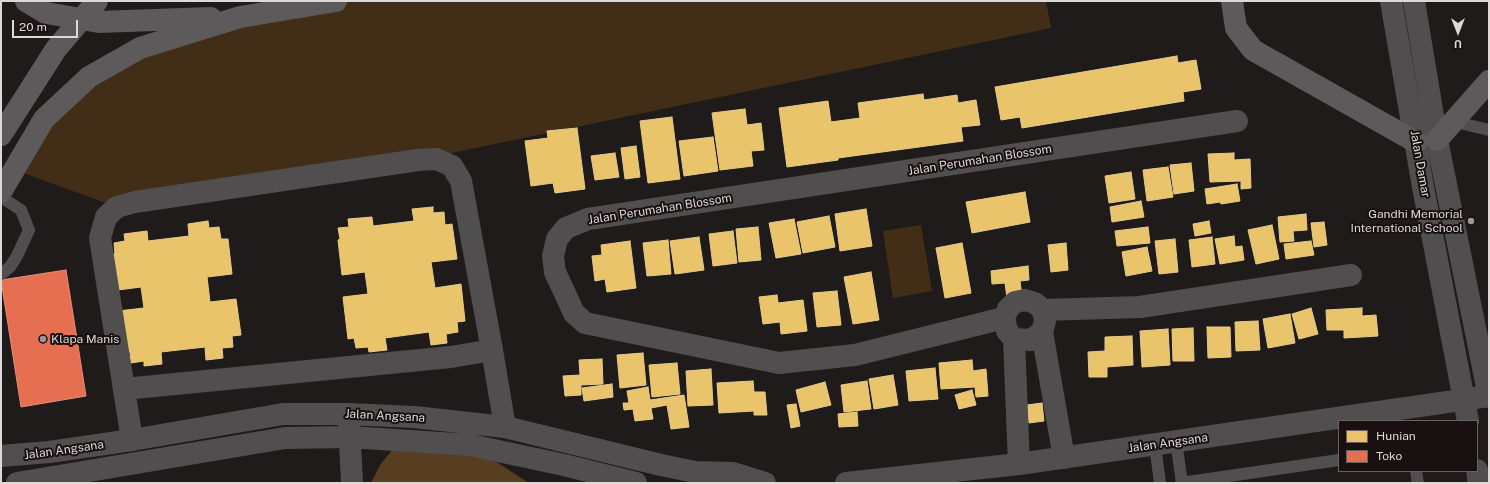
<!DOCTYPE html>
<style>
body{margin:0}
#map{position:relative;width:1490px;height:484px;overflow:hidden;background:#201b1b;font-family:"Public Sans",sans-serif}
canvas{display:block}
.frame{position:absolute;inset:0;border:2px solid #dfd8d9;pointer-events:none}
.legend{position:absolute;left:1338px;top:420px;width:140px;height:52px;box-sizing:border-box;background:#181011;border:1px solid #686061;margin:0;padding:5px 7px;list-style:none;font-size:12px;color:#dfd8d9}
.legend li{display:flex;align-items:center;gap:8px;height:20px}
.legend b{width:20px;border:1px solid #686061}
.north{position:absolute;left:1438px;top:12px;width:40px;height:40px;-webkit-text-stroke:3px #181011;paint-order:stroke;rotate:180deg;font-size:11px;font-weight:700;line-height:16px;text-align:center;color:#dfd8d9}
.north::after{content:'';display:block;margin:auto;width:14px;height:18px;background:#dfd8d9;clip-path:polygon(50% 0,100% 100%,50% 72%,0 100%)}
.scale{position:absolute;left:12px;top:20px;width:66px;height:18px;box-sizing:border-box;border:2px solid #dfd8d9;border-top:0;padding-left:5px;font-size:12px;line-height:14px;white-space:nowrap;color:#dfd8d9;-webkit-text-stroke:3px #181011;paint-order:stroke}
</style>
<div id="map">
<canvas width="1490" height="484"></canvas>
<div class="frame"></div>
<ul class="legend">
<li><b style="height:11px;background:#e9c46a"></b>Hunian</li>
<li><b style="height:11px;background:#e76f51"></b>Toko</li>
</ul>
<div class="north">U</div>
<div class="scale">20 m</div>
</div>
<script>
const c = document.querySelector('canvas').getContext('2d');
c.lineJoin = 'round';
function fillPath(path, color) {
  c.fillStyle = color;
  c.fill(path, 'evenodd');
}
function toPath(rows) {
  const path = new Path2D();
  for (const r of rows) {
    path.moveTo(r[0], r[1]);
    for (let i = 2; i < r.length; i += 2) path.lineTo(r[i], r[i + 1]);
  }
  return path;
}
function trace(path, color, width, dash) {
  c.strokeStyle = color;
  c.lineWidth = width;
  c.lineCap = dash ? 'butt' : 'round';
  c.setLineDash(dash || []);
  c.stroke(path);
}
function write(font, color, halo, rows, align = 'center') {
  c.font = font + ' "Public Sans",sans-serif';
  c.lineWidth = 4;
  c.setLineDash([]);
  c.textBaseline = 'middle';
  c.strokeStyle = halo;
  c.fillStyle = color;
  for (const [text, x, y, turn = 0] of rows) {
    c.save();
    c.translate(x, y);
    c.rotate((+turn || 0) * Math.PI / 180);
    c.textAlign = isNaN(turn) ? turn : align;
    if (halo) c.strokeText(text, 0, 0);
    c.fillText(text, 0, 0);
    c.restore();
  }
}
fillPath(toPath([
 [336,1,1046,1,1051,28,418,160,117,207,15,170,44,119,140,48],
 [921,225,932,291,893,298,883,231]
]), '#422e17');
fillPath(toPath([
 [470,445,529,483,371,483,380,465,393,449]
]), '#583e20');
const homes = toPath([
 [1177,56,1178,63,1196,60,1201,89,1183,92,1184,101,1022,128,1020,117,1001,120,995,87,1177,56],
 [923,94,924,100,957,95,958,103,976,100,980,125,961,127,963,141,838,158,838,160,787,167,779,108,828,101,831,122,860,118,858,103,923,94],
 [745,109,747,125,761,123,764,150,751,151,753,166,720,170,712,113,745,109],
 [672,117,680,179,648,183,640,121,672,117],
 [577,128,585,189,555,193,553,183,531,186,525,141,548,138,547,131,577,128],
 [713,137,718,171,684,176,679,141,713,137],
 [636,146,640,177,625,179,621,148,636,146],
 [615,153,619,177,595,180,591,156,615,153],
 [1234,153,1234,160,1250,159,1251,188,1241,189,1241,181,1210,182,1208,154,1234,153],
 [1191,163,1194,191,1174,194,1170,165,1191,163],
 [1168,167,1173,197,1147,201,1143,170,1168,167],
 [1131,172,1135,199,1109,203,1105,176,1131,172],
 [1237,184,1240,201,1221,204,1220,202,1207,204,1205,189,1237,184],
 [1025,192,1030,222,972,233,966,202,1025,192],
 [1141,201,1144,217,1112,222,1110,207,1141,201],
 [433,207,433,213,444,212,445,225,452,224,457,259,431,262,435,288,461,284,465,321,457,322,458,332,446,334,447,343,431,345,429,332,385,338,387,350,369,352,368,347,356,348,354,338,348,339,343,297,368,294,365,272,342,275,338,240,340,239,338,228,349,227,348,219,372,217,373,226,414,221,412,209,433,207],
 [866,209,872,246,840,251,835,214,866,209],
 [1306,214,1307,230,1293,231,1294,241,1280,242,1278,217,1306,214],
 [829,216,835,247,803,253,797,222,829,216],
 [794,219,801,254,776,258,769,223,794,219],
 [208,221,209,228,219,227,221,239,228,239,232,274,207,277,210,302,236,299,241,335,232,336,233,347,222,348,223,358,206,360,205,347,161,352,162,364,144,366,144,361,131,363,130,352,124,353,118,311,144,308,141,287,118,290,113,254,115,254,114,243,125,241,124,234,147,231,148,241,189,236,188,224,208,221],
 [1209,221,1211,233,1195,236,1193,224,1209,221],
 [1324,222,1327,245,1314,247,1311,223,1324,222],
 [1272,225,1279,259,1256,264,1248,230,1272,225],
 [758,227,761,260,739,262,736,229,758,227],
 [1148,227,1150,243,1117,246,1115,231,1148,227],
 [733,231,737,263,713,266,709,234,733,231],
 [1234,236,1235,247,1242,246,1244,260,1220,264,1215,239,1234,236],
 [699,237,704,270,675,274,670,241,699,237],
 [1212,237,1215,264,1192,267,1189,240,1212,237],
 [1175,239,1178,272,1159,274,1155,241,1175,239],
 [668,240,671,274,647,276,643,243,668,240],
 [630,241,636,288,607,292,605,279,595,281,592,256,602,255,601,245,630,241],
 [1311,241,1314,255,1286,259,1284,244,1311,241],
 [962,243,971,293,945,298,936,248,962,243],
 [1066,243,1068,270,1051,272,1048,245,1066,243],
 [1147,247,1152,271,1126,276,1122,252,1147,247],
 [1028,266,1029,280,1020,281,1022,296,1007,298,1005,283,992,284,991,271,1028,266],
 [871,272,879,320,853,324,844,277,871,272],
 [837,291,841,325,817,327,813,293,837,291],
 [777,295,778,303,803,300,807,331,781,334,780,322,763,324,759,297,777,295],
 [1311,308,1318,334,1299,339,1292,314,1311,308],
 [1362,308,1362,316,1376,315,1378,336,1344,338,1344,330,1327,330,1326,310,1362,308],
 [1290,314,1295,343,1268,348,1263,319,1290,314],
 [1258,321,1260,350,1236,351,1235,322,1258,321],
 [1207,327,1230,327,1231,357,1208,358,1207,327],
 [1193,328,1194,361,1173,361,1172,329,1193,328],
 [1168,329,1170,365,1142,367,1140,331,1168,329],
 [1132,336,1133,365,1107,367,1107,377,1089,377,1088,352,1105,351,1105,337,1132,336],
 [643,353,646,385,620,388,617,355,643,353],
 [602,359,603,384,581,385,581,395,565,396,563,376,580,375,579,360,602,359],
 [972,360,973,371,986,369,988,396,976,397,975,387,941,389,939,363,972,360],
 [677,363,680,394,652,397,649,365,677,363],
 [935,368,938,399,909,401,906,371,935,368],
 [711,369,713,405,688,406,686,371,711,369],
 [893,375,898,405,874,409,869,379,893,375],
 [753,381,754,392,765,392,767,415,754,415,754,411,719,413,717,383,753,381],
 [867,381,871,409,844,412,841,385,867,381],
 [825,382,831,405,801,412,796,390,825,382],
 [612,384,613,397,584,401,582,388,612,384],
 [648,387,650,400,684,395,689,427,671,429,667,405,651,408,653,419,635,421,633,409,624,410,623,403,629,403,627,391,648,387],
 [972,390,976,405,959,409,955,395,972,390],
 [1042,403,1044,421,1029,423,1027,405,1042,403],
 [796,404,800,426,791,428,787,405,796,404],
 [857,412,858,426,839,427,838,414,857,412]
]);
fillPath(homes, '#e9c46a');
trace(homes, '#e6ca8b', 1);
const shops = toPath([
 [66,270,86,396,21,407,1,280,66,270]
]);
fillPath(shops, '#e76f51');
trace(shops, '#e58e7a', 1);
trace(toPath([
 [1455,122,1489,130],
 [1,197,21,210,29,230,17,256,10,267,1,274],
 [1176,441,1182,483],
 [1155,445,1160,483],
 [1416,471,1418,483],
 [1181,483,1339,460]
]), '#504e4f', 12);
trace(toPath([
 [1025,300,1035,303,1043,310,1045,321,1042,332,1031,340,1014,339,1007,331,1004,318,1008,309,1015,302,1025,300],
 [1043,310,1140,307,1351,275],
 [1004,318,855,355,779,363,585,323,574,313,555,272,553,256,557,239,566,228,588,219,1237,121],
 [1042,332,1064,458],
 [1014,339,1019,464],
 [492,350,505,427],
 [124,389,451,357,492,350,461,181,452,166,436,159,418,160,135,202,117,207,106,217,100,238,132,440]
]), '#504e4f', 22);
trace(toPath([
 [1391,1,1423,187,1468,421],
 [1414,1,1437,140,1489,397],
 [349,423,352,483],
 [1,456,49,452,132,440,283,414,348,414,414,417,505,427,661,465,695,472,733,473,765,483],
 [1477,470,1479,483],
 [17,483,285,438,350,437,470,445,564,465,636,483],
 [846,483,1019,464,1489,396]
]), '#504e4f', 22);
trace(toPath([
 [26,1,46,13,99,22,211,18],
 [1232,1,1236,28,1253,50,1416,142],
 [1,135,56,49,97,1],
 [1437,140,1489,81],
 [1,192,44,119,89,77,140,48,240,17,336,1]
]), '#5c5a5b', 22);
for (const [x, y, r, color] of [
 [1471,221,4,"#9c9696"],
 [43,339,4,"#9c9696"]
]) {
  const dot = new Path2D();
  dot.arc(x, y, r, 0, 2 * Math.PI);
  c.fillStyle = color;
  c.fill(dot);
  trace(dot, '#181011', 1.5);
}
write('12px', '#dfd8d9', '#181011', [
 ["Jalan Perumahan Blossom",980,160,-9],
 ["Jalan Damar",1420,164,80],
 ["Jalan Perumahan Blossom",660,209,-9],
 ["Jalan Angsana",385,416,3],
 ["Jalan Angsana",1168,443,-8],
 ["Jalan Angsana",64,450,-8]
]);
write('12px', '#dfd8d9', '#181011', [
 ["Gandhi Memorial",1463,214],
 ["International School",1463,228],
 ["Klapa Manis",51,339,"left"]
], 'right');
</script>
